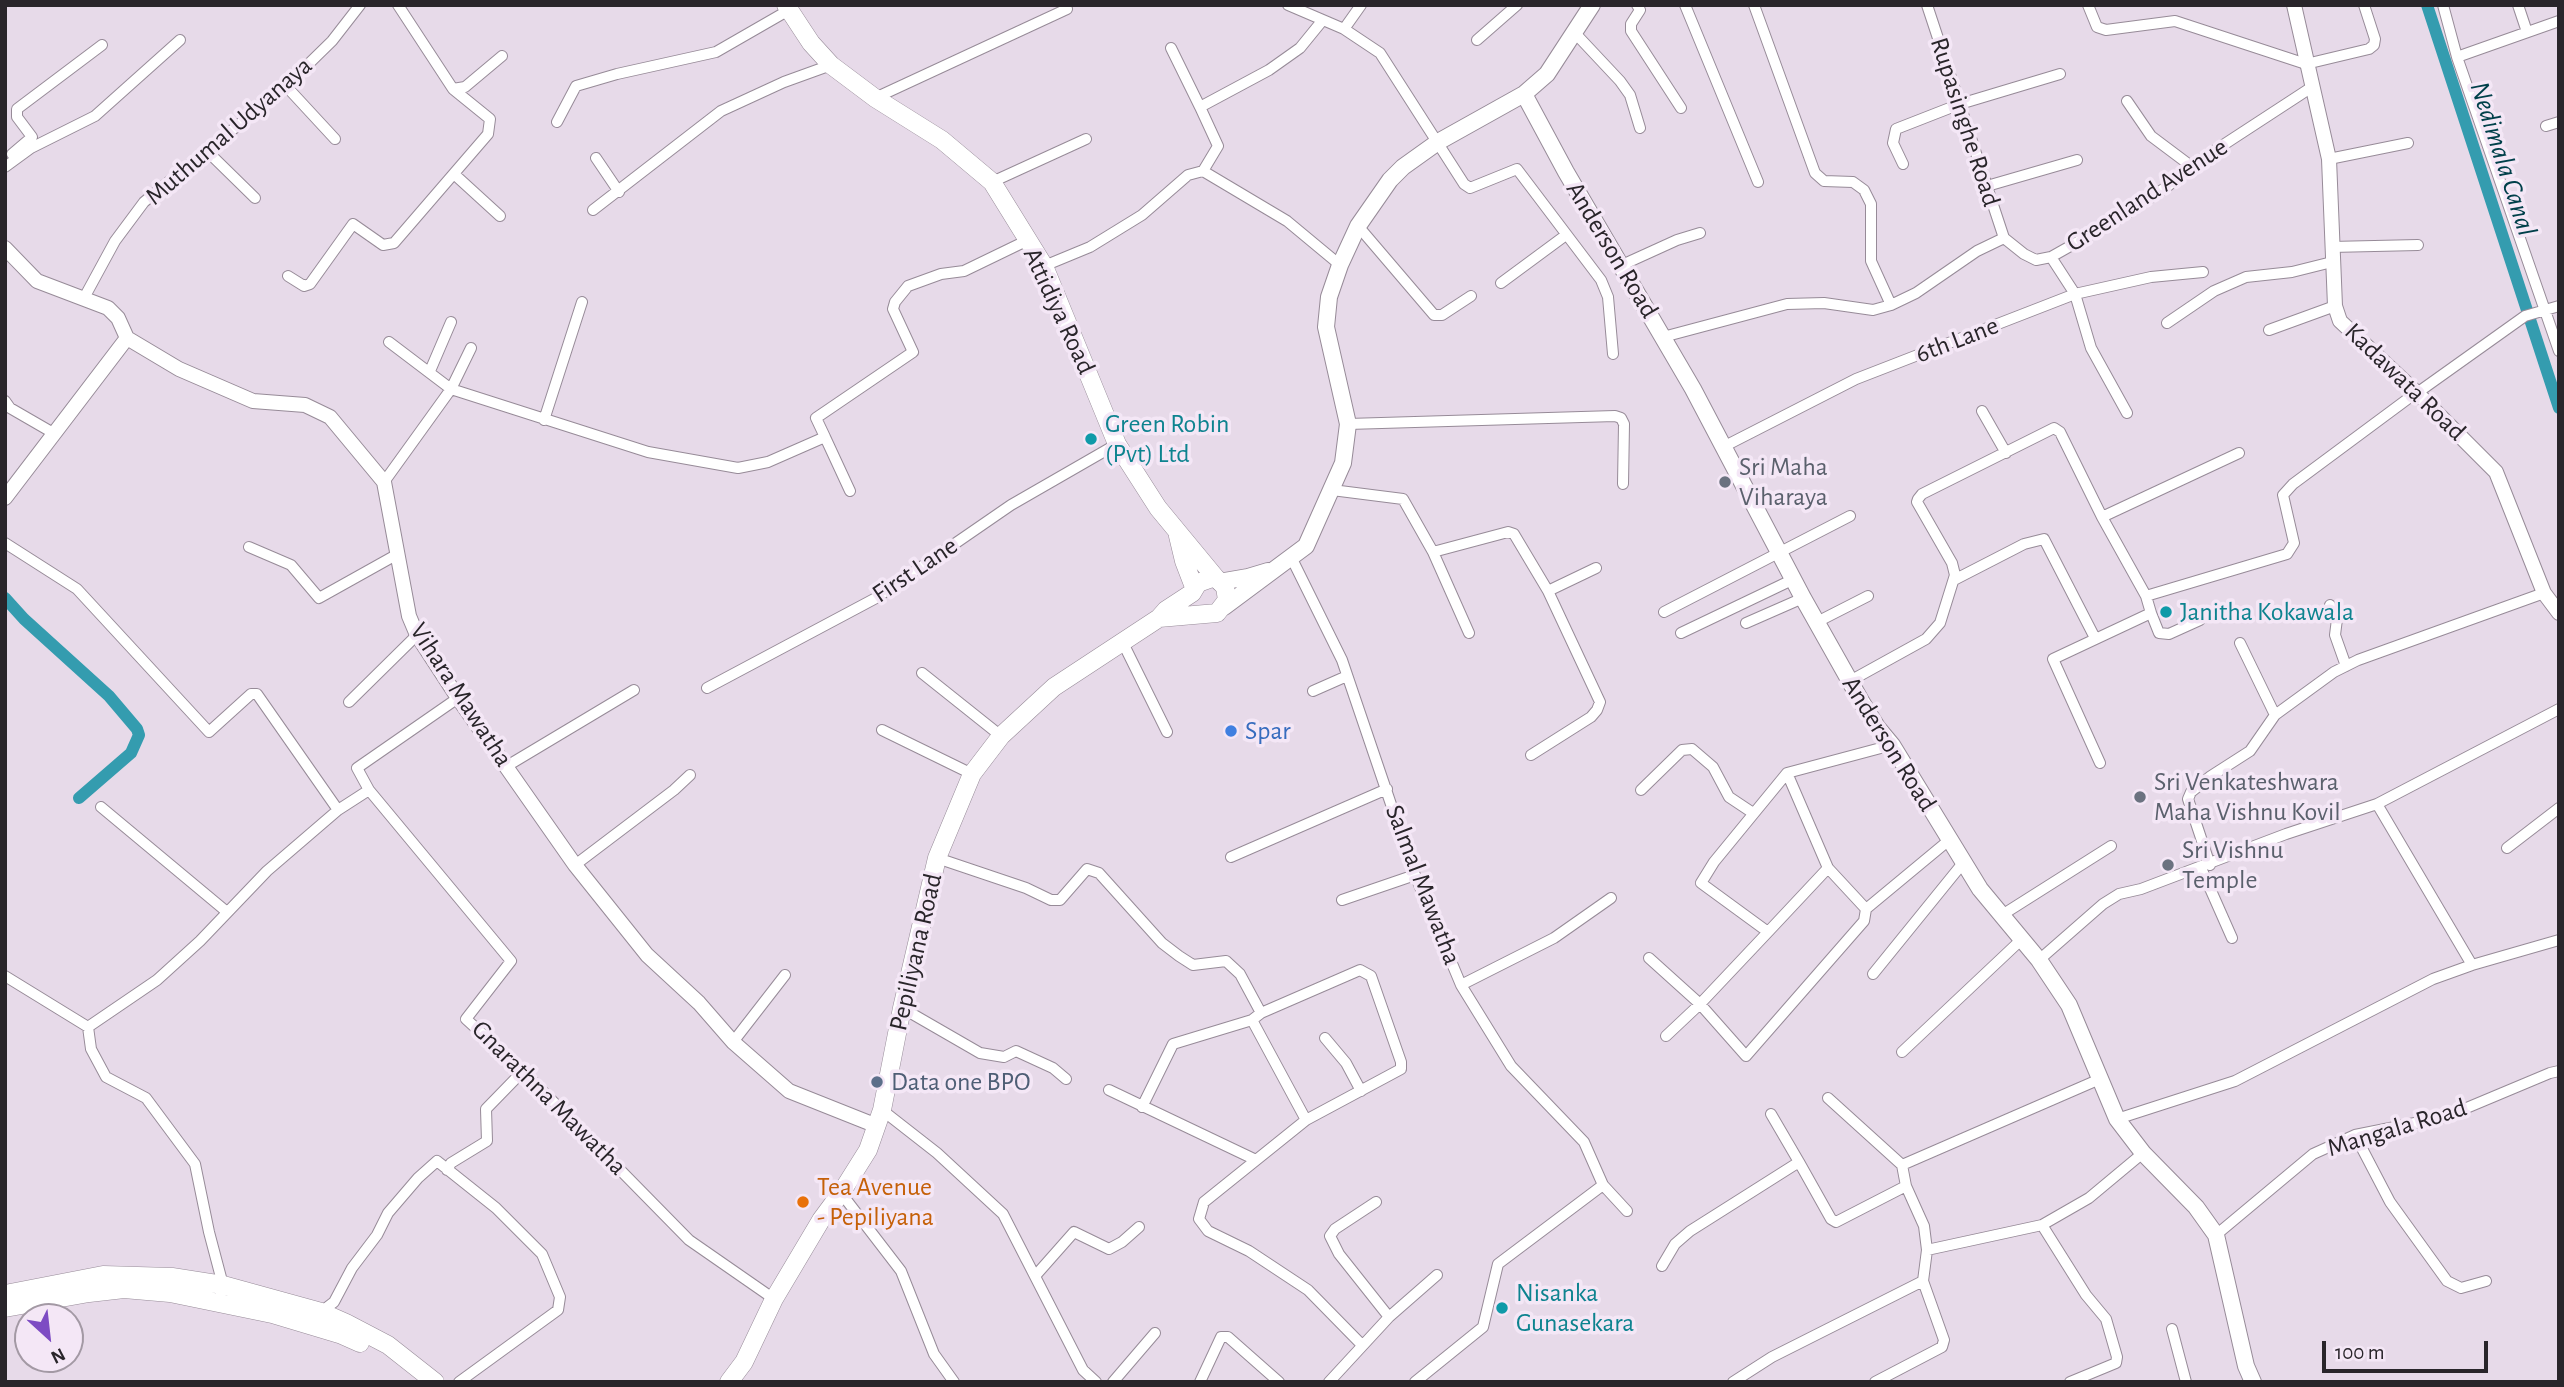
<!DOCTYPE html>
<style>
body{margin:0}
#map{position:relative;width:2564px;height:1387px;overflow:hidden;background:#e7dae9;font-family:"Alegreya Sans",sans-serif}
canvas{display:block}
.frame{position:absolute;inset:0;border:7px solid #29252a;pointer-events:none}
.north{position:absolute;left:14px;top:1303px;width:70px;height:70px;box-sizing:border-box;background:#f4e7f6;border:2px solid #a399a4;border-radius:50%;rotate:153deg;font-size:19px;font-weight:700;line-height:28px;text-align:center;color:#29252a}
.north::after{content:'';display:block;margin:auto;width:24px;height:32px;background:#7d4bc3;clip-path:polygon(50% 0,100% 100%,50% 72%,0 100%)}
.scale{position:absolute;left:2322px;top:1341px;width:166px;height:32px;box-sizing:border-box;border:4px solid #29252a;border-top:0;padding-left:9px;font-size:21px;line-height:24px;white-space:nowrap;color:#29252a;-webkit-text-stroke:5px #f4e7f6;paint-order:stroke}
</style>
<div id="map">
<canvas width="2564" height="1387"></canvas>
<div class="frame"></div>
<div class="north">N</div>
<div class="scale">100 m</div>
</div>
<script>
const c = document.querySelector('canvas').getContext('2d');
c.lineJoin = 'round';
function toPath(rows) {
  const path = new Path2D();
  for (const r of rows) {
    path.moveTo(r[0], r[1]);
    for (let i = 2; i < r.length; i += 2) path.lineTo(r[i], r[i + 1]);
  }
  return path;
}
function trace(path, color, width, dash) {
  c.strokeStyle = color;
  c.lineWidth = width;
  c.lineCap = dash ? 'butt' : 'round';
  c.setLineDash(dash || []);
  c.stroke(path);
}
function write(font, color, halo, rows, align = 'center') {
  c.font = font + ' "Alegreya Sans",sans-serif';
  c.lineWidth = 7;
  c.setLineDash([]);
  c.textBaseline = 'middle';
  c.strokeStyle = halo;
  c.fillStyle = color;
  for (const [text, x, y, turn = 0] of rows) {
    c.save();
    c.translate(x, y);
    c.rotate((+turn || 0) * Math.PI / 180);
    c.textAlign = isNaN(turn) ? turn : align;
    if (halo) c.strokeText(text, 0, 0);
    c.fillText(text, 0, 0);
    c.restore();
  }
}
trace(toPath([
 [2427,5,2559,408],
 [5,598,24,619,109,696,137,729,139,735,131,753,79,798]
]), '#349caf', 12);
const minor = toPath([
 [1288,5,1344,29,1380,53,1464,184,1470,188,1517,169,1601,280,1608,297,1613,354],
 [1637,5,1640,10,1631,24,1631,31,1681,108],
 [1685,5,1758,182],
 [1754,5,1815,173,1824,181,1853,182,1864,190,1871,204,1871,261,1891,305],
 [1927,5,2004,238],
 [2088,5,2097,27,2106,30,2175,21,2306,64,2369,49,2374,45,2375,39,2364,5],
 [2443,5,2457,57,2559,351],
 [2518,5,2527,32],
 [1344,29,1361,5],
 [1574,32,1620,81,1630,95,1640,128],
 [1477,40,1517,5],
 [1171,48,1200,107],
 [2457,57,2559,21],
 [286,86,335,139],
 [453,89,465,87,502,56],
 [875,98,1067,9],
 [2127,101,2151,136,2191,166],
 [557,122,576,86,617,74,716,52,789,10],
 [2546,126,2559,122],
 [207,151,255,198],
 [12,154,32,137,17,117,17,109,102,45],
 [596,158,619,192],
 [2329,159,2408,143],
 [1903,164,1893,143,1896,129,1960,104,2060,74],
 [5,167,31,148,95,116,180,40],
 [1203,171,1218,146,1200,107,1269,70,1300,48,1322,21],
 [454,174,500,216],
 [992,182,1086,139],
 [1987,186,2077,160],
 [593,210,721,111,784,82,831,65],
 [1358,226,1434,315,1442,315,1471,296],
 [2331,247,2418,245],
 [2051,257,2075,294,2091,348,2127,413],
 [1622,265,1677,240,1700,233],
 [1044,266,1090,247,1142,215,1188,175,1203,171,1287,221,1340,265],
 [288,276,304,286,310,284,353,224,383,245,394,243,488,134,490,119,453,89,398,5],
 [1501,283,1566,235],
 [84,298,115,241,144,202,286,86,332,41,360,5],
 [2167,323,2214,291,2246,277,2292,272,2332,262],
 [2269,330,2335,306],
 [1663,337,1787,304,1824,303,1873,310,1891,305,1916,293,1977,251,2004,238,2024,254,2036,260,2051,257,2120,218,2168,186,2191,166,2312,87],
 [389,342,451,389,471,348],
 [430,371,451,322],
 [2417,393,2525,316,2559,306],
 [5,401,10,408,55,434],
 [1982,411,2006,453],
 [544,420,582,302],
 [1348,424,1615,416,1621,418,1624,424,1623,484],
 [825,437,850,491],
 [1723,447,1856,379,2075,294,2151,277,2203,272],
 [384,482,451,389,648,452,738,468,768,462,825,437,816,418,913,352,893,309,895,302,908,286,941,274,964,271,1026,241],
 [1332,490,1403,499,1433,552,1508,532,1514,534,1548,591,1596,568],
 [2102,517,2239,453],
 [5,543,77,589,209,732,251,694,257,694,338,810,267,871,200,941,157,980,88,1027],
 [249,547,291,565,319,598,396,555],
 [1433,552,1469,633],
 [1291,557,1342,660,1415,875,1461,985,1511,1066,1584,1142,1603,1185,1627,1211],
 [1954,580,2024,544,2044,539,2095,638],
 [2330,605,2337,619,2335,635,2346,666],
 [1664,612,1850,516],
 [2151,613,2159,633,2169,634,2200,620],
 [1817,622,1868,596],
 [1746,623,1803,598],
 [1681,633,1794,579],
 [1122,641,1167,732],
 [2240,643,2275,715],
 [922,673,1001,736],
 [1850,681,1926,639,1940,623,1955,575,1952,563,1917,502,1918,499,1922,494,2054,428,2060,432,2102,517,2146,596],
 [707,688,876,598,1011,505,1117,444],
 [1313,691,1347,676],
 [458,698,357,768,369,790,511,961,466,1019,523,1071,689,1240,774,1299],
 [349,702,417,635],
 [882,730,972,774],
 [1531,755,1591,717,1597,710,1600,702,1548,591],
 [2100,763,2053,659,2151,613,2146,596,2287,554,2294,543,2283,495,2293,484,2417,392],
 [507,766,634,690],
 [1787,773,1828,868],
 [1641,790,1682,750,1692,749,1713,767,1729,797,1753,813],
 [2377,804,2472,965,2559,940],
 [101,807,227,912],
 [338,810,369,790],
 [2507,848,2559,808],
 [1231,857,1387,789],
 [937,858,1026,888,1051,900,1060,900,1087,869,1099,873,1162,943,1179,956,1193,965,1226,961,1240,974,1261,1013],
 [575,865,674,790,690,775],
 [2210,865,2188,799,2191,792,2211,776,2250,751,2275,715,2334,672,2358,660,2544,593],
 [2201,868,2232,938],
 [1342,900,1415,875],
 [1866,909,1948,841],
 [2002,915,2111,846],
 [1768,932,1700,1004,1746,1056,1864,921,1866,909,1828,868,1768,932,1701,883,1714,862,1787,773,1892,745],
 [1649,958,1700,1004,1666,1036],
 [2039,960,2103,904,2119,894,2141,889,2286,834,2377,804,2559,709],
 [1873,974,1963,863],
 [5,976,88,1027,91,1049,106,1077,146,1098,195,1164,209,1232,223,1285,219,1302],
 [1461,985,1554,938,1611,898],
 [902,1008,980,1053,1004,1057,1016,1051,1053,1068,1066,1079],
 [1252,1020,1306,1120],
 [1325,1038,1346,1063,1361,1091],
 [733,1042,785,975],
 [1902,1052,2022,939],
 [1109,1090,1256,1160],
 [1828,1098,1902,1165,1906,1186,1924,1226,1927,1250],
 [1142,1107,1173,1044,1252,1020,1261,1013,1360,970,1371,976,1401,1062,1401,1069,1306,1120,1204,1202,1199,1219,1208,1231,1249,1251,1308,1290,1362,1345],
 [882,1110,937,1153,1003,1214,1083,1370,1096,1382],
 [1771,1114,1799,1162],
 [2117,1119,2235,1081,2433,979,2472,965],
 [2355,1135,2390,1202,2447,1281,2461,1288,2486,1281],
 [1902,1165,2100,1079],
 [447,1170,451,1163,487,1141,486,1109,523,1071],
 [841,1193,901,1271,934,1354,954,1382],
 [1376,1202,1335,1229,1330,1236,1339,1254,1389,1317],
 [2042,1225,2086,1295,2106,1319,2117,1357,2116,1363,2070,1382],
 [2216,1235,2313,1154,2355,1135,2445,1117,2550,1073,2559,1071],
 [1662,1266,1675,1244,1690,1231,1799,1162,1831,1219,1836,1222,1906,1186],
 [1036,1275,1074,1232,1109,1249,1122,1242,1139,1227],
 [321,1312,334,1302,352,1268,377,1235,388,1213,418,1178,437,1161,496,1208,542,1254,560,1297,558,1310,459,1382],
 [2172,1329,2186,1382],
 [1113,1382,1155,1333],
 [1200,1382,1221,1337,1228,1337,1279,1382],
 [1329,1382,1389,1317,1437,1275],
 [1415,1382,1483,1327,1498,1264,1603,1185],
 [1733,1382,1772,1357,1923,1281,1927,1250,2042,1225,2089,1198,2143,1153],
 [1875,1382,1942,1347,1944,1340,1923,1281]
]);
const tertiary = toPath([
 [2294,5,2329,159,2335,306,2340,321,2417,393,2496,472,2544,593,2559,613],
 [5,248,37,281,108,308,118,318,127,338,179,369,253,401,305,405,330,417,384,482,409,616,417,635,458,698,575,865,647,955,699,1003,733,1042,789,1091,877,1126],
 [5,498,127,338]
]);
const secondary = toPath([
 [1524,94,1566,172,1693,389,1803,598,1861,701,1877,727,1892,745,1980,889,2039,960,2069,1005,2117,1119,2143,1153,2196,1207,2216,1235,2246,1366,2253,1382],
 [1219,582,1248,577,1268,571],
 [1224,607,1306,546,1343,463,1348,424,1326,327,1329,297,1340,265,1358,226,1390,180,1403,167,1438,142,1524,94,1547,74,1592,5]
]);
const primary = toPath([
 [786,5,811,43,831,65,875,98,942,140,992,182,1044,266,1117,444,1158,508,1215,577],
 [1178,536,1184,561,1194,587],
 [5,1294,103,1275,172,1277,223,1285,321,1312,346,1323,388,1345,435,1382],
 [5,1308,89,1293,124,1289,170,1293,272,1314,342,1335,360,1343],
 [729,1382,744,1362,774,1299,821,1220,841,1193,868,1150,882,1110,902,1008,937,858,972,774,1001,736,1054,687,1159,618,1166,610,1192,593,1198,583,1215,577,1225,587,1227,600,1217,613,1159,618]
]);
trace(minor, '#978b98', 12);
trace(tertiary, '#978b98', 16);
trace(secondary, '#978b98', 18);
trace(primary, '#978b98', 19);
trace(minor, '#fff', 10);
trace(tertiary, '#fff', 14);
trace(secondary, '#fff', 16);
trace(primary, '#fff', 18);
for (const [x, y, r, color] of [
 [1091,439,7,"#0f9aa8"],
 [1725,482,7,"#6b7280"],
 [2166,612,7,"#0f9aa8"],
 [1231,731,7,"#3f7fe0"],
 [2140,797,7,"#6b7280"],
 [2168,865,7,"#6b7280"],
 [877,1082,7,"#5c6f8a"],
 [803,1202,7,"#e8710a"],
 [1502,1308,7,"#0f9aa8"]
]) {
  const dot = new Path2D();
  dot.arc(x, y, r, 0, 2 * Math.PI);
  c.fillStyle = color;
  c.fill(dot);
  trace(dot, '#f4e7f6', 2.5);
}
write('26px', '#29252a', '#f4e7f6', [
 ["Rupasinghe Road",1965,122,72],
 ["Muthumal Udyanaya",229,131,-41],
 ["Greenland Avenue",2147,195,-33],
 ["Anderson Road",1612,250,59],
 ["Attidiya Road",1059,311,65],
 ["6th Lane",1957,340,-21],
 ["Kadawata Road",2405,382,44],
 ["First Lane",915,570,-34],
 ["Vihara Mawatha",461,695,57],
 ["Anderson Road",1889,744,58],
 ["Salmal Mawatha",1423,885,69],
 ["Pepiliyana Road",916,952,-77],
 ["Gnarathna Mawatha",549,1098,45],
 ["Mangala Road",2397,1128,-17]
]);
write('26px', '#0d838f', '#f4e7f6', [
 ["Green Robin",1105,424],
 ["(Pvt) Ltd",1105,454],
 ["Janitha Kokawala",2180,612],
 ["Nisanka",1516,1293],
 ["Gunasekara",1516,1323]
], 'left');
write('26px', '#5b616d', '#f4e7f6', [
 ["Sri Maha",1739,467],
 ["Viharaya",1739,497],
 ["Sri Venkateshwara",2154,782],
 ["Maha Vishnu Kovil",2154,812],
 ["Sri Vishnu",2182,850],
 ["Temple",2182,880]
], 'left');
write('26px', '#366cbe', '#f4e7f6', [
 ["Spar",1245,731]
], 'left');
write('26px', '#4e5e75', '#f4e7f6', [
 ["Data one BPO",891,1082]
], 'left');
write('26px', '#c56008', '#f4e7f6', [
 ["Tea Avenue",817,1187],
 ["- Pepiliyana",817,1217]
], 'left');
write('italic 28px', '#00404a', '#f4e7f6', [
 ["Nedimala Canal",2503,159,72]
]);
</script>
